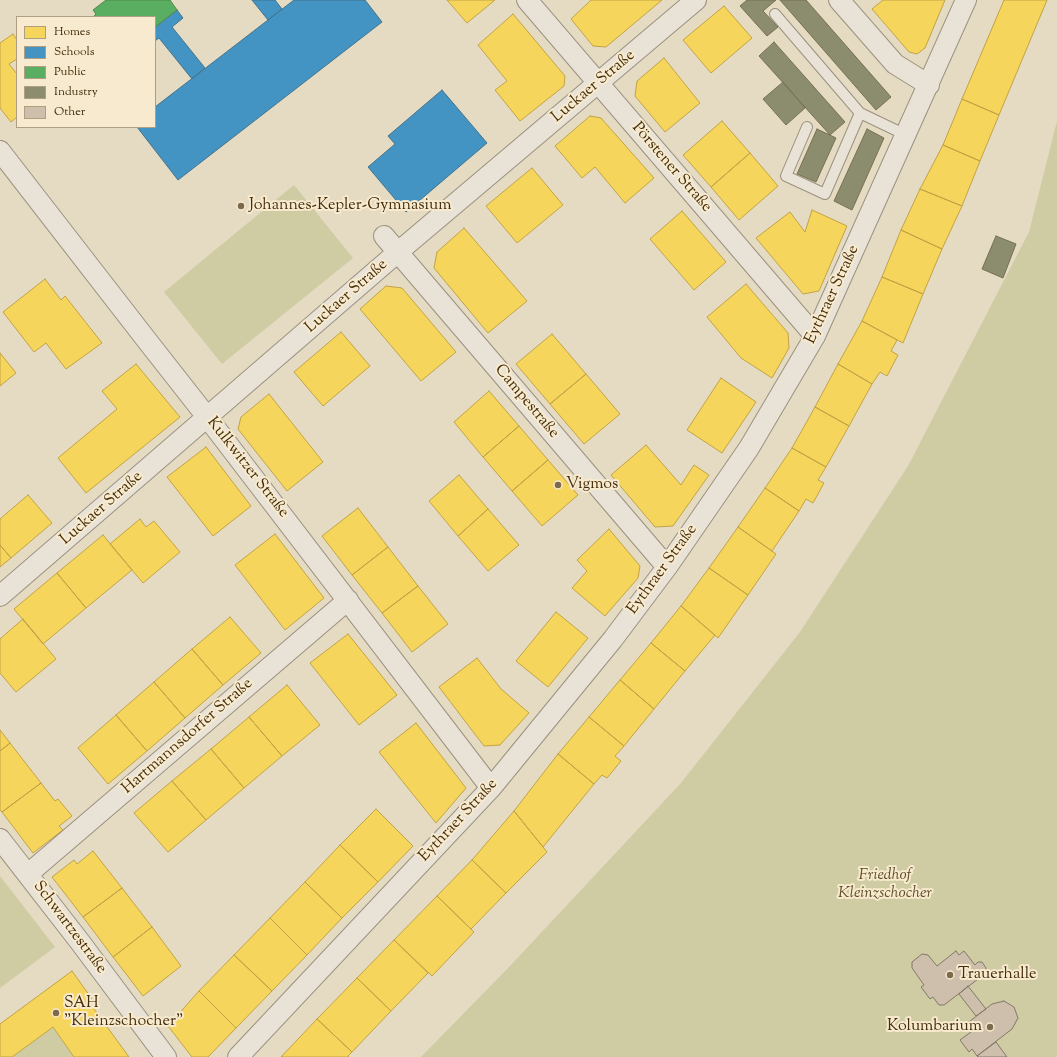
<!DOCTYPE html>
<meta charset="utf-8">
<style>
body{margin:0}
#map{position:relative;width:1057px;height:1057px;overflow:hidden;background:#e5dac2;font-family:"Sorts Mill Goudy",serif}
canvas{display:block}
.legend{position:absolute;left:16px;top:16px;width:140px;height:112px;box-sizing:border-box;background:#f7eace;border:1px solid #af9e80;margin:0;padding:5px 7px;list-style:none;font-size:12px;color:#442d0b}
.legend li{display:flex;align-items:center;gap:8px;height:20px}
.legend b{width:20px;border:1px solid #af9e80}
</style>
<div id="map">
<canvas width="1057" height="1057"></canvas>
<ul class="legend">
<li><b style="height:11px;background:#f6d55c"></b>Homes</li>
<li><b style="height:11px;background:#4393c3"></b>Schools</li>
<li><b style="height:11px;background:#5aae61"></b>Public</li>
<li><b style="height:11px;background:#8c8c6e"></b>Industry</li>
<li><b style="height:11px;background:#cdbfac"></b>Other</li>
</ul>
</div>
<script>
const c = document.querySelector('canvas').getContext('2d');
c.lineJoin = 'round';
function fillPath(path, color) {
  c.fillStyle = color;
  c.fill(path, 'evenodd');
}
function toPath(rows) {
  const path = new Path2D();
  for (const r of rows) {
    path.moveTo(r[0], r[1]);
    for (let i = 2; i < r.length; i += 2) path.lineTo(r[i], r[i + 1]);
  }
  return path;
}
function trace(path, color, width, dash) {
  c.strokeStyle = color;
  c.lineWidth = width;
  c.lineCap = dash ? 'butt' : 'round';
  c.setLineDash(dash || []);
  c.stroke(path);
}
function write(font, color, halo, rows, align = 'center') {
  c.font = font + ' "Sorts Mill Goudy",serif';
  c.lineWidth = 4;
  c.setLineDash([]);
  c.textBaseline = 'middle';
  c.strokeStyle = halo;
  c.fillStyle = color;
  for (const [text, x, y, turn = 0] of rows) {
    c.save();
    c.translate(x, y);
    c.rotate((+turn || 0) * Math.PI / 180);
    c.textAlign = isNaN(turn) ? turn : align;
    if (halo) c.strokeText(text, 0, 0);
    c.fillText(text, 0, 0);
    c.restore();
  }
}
fillPath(toPath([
 [1057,121,1057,1057,421,1057,510,966,681,783,800,632,908,466,1029,232],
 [294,185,353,258,222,364,164,292],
 [0,876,55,947,0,988],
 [53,1027,74,1057,12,1057]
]), '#cfcca4');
const homes = toPath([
 [447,0,495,0,467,23,447,0],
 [591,0,662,0,606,47,593,46,571,19,591,0],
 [883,0,945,0,925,48,917,54,909,52,872,9,883,0],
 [1004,0,1047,0,999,115,962,99,1004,0],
 [724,6,752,38,711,73,683,40,724,6],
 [513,14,565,76,564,86,520,121,495,90,507,81,478,45,513,14],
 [13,34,17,40,17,59,9,64,17,74,17,117,11,122,0,108,0,43,13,34],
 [664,58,700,103,665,132,635,96,637,81,664,58],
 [962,99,999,115,980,161,943,145,962,99],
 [590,116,601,118,654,178,625,203,595,167,582,178,555,146,590,116],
 [722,121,750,153,711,187,683,155,722,121],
 [943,145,980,161,962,206,920,189,943,145],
 [750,153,778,186,739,220,711,187,750,153],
 [532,168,563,205,517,243,486,206,532,168],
 [920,189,962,206,942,249,901,230,920,189],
 [812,210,847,226,819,291,803,294,756,238,790,212,805,232,812,210],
 [682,211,726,262,694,290,650,239,682,211],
 [464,228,527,301,488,333,434,268,437,252,464,228],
 [901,230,942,249,923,294,882,277,901,230],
 [882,277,923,294,903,343,862,321,882,277],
 [45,279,61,300,65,296,102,343,66,369,46,343,34,352,3,312,45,279],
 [746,284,788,333,789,348,772,378,741,358,707,317,746,284],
 [386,286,402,288,456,352,421,381,360,309,386,286],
 [862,321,897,340,891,351,898,355,887,376,880,372,872,384,838,364,862,321],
 [341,332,370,366,323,406,294,372,341,332],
 [552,334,586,374,550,404,516,364,552,334],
 [0,353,16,373,0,386,0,353],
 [136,364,180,417,86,493,58,458,117,409,102,391,136,364],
 [838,364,872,384,849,426,815,407,838,364],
 [586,374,620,414,584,444,550,404,586,374],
 [721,378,756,402,722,453,687,430,721,378],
 [489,391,519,426,483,457,454,422,489,391],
 [269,394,323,462,287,491,238,429,241,417,269,394],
 [815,407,849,426,826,467,792,448,815,407],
 [519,426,548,460,512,491,483,457,519,426],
 [646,445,681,485,694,465,709,475,673,526,655,527,611,475,646,445],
 [206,447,251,506,213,536,167,477,206,447],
 [792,448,826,467,818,480,824,483,813,503,806,499,799,511,765,488,792,448],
 [548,460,578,495,542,526,512,491,548,460],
 [459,475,488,509,458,536,429,501,459,475],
 [765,488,799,511,772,551,738,527,765,488],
 [28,495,52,523,11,558,0,545,0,519,28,495],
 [358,508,388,547,352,575,322,536,358,508],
 [488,509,519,545,488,571,458,536,488,509],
 [140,519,146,527,154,521,180,552,143,583,110,544,140,519],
 [738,527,776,554,748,595,709,568,738,527],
 [609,529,640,566,638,578,605,616,572,588,587,571,577,560,609,529],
 [275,534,324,598,285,630,235,565,275,534],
 [103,535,132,570,86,608,57,573,103,535],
 [0,545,11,558,0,567,0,545],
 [388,547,418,586,382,613,352,575,388,547],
 [709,568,748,595,718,638,681,606,709,568],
 [57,573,86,608,43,644,14,609,57,573],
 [418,586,448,624,412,652,382,613,418,586],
 [681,606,715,635,685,671,651,643,681,606],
 [556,612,588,638,548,687,516,661,556,612],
 [230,617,261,653,223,685,192,649,230,617],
 [23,619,56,659,16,692,0,673,0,639,23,619],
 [348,634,397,695,359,725,310,663,348,634],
 [651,643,685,671,654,709,620,680,651,643],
 [192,649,223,685,185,718,154,682,192,649],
 [477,658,501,689,529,713,500,745,484,746,439,687,477,658],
 [620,680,654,709,624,746,589,717,620,680],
 [154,682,185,718,147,751,116,715,154,682],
 [287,685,320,725,282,756,249,717,287,685],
 [116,715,147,751,108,784,78,748,116,715],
 [249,717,282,756,244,788,211,749,249,717],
 [589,717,624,746,615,756,621,761,607,778,602,775,594,784,558,754,589,717],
 [416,723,466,788,436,823,379,752,416,723],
 [0,730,10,743,0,751,0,730],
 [10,743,41,783,2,812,0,810,0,751,10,743],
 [211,749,244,788,206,820,172,781,211,749],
 [558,754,594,784,543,847,514,811,558,754],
 [172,781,206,820,168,852,134,813,172,781],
 [41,783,55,801,58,799,72,816,59,826,63,830,33,853,2,812,41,783],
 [376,809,413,846,378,882,340,845,376,809],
 [514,811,547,852,506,893,472,860,514,811],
 [340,845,378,882,342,918,305,882,340,845],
 [93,851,122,888,83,917,52,877,74,860,77,864,93,851],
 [472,860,506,893,471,929,437,896,472,860],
 [305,882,342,918,307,955,270,918,305,882],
 [122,888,152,927,113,957,83,917,122,888],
 [437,896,474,932,432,976,394,940,437,896],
 [270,918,307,955,272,991,234,955,270,918],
 [152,927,181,966,143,996,113,957,152,927],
 [394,940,428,973,391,1011,357,978,394,940],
 [234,955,272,991,236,1028,199,991,234,955],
 [72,971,92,999,89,1002,129,1057,74,1057,53,1027,12,1057,0,1057,0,1024,72,971],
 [357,978,391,1011,352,1052,317,1019,357,978],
 [199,991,236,1028,208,1057,192,1057,168,1026,199,991],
 [317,1019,352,1052,348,1056,349,1057,281,1057,317,1019]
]);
fillPath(homes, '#f6d55c');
trace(homes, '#c1a344', 1);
const schools = toPath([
 [252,0,275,0,282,9,268,20,252,0],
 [294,0,365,0,382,22,178,180,137,127,155,127,155,107,294,0],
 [177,10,183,18,172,27,205,68,192,79,159,38,155,41,155,27,177,10],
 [442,90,487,143,406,212,368,167,395,144,388,136,442,90]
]);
fillPath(schools, '#4393c3');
trace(schools, '#43748c', 1);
const public = toPath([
 [106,0,170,0,177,10,155,27,155,17,93,17,96,14,93,10,106,0]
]);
fillPath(public, '#5aae61');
trace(public, '#538747', 1);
const industry = toPath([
 [747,0,776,0,763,11,778,27,767,36,740,6,747,0],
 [780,0,806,0,891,97,876,110,780,0],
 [774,42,845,122,830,135,759,56,774,42],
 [783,82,805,108,786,125,763,99,783,82],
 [817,129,836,138,816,182,797,174,817,129],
 [867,129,884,138,852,210,834,201,867,129],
 [996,236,1016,244,1003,278,982,269,996,236]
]);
fillPath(industry, '#8c8c6e');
trace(industry, '#767050', 1);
const building = toPath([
 [956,951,959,955,964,951,975,965,978,962,982,962,986,968,986,973,944,1005,939,1005,933,997,930,999,921,987,924,985,912,968,912,962,922,954,928,955,937,966,956,951],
 [968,986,986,1009,976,1016,959,994,968,986],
 [1004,1001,1014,1007,1018,1018,1012,1029,977,1056,972,1049,969,1052,960,1040,971,1032,965,1025,992,1004,1004,1001],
 [996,1042,1007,1057,978,1057,977,1056,996,1042]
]);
fillPath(building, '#cdbfac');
trace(building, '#827968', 1);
const lane = toPath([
 [775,14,860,113,906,135],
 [807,127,786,176,825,194,860,113]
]);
const street = toPath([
 [527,0,815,336],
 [839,0,895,64,929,85],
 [0,151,145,338,207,417,491,788],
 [384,236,667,567],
 [0,596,398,252,696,0],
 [0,839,80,942,166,1057],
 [28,874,348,600],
 [238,1057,491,788,613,639,667,567,749,448,815,336,966,0]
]);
trace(lane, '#9a917f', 12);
trace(street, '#9a917f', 22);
trace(lane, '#e9e3d7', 10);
trace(street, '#e9e3d7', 20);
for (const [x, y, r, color] of [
 [241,206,4,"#7c6a4b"],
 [558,485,4,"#7c6a4b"],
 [950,975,4,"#7c6a4b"],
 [56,1013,4,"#7c6a4b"],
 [990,1027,4,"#7c6a4b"]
]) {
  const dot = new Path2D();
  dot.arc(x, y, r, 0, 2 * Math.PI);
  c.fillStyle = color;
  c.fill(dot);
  trace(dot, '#f7eace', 1.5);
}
write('16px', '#442d0b', '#f7eace', [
 ["Luckaer Straße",594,87,-40],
 ["Pörstener Straße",671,168,49],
 ["Eythraer Straße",833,295,-65],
 ["Luckaer Straße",347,297,-41],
 ["Campestraße",526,402,50],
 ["Kulkwitzer Straße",247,468,52],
 ["Luckaer Straße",102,509,-41],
 ["Eythraer Straße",663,570,-54],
 ["Hartmannsdorfer Straße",188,737,-41],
 ["Eythraer Straße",459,821,-47],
 ["Schwartzestraße",69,928,53]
]);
write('16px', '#442d0b', '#f7eace', [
 ["Johannes-Kepler-Gymnasium",249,206],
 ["Vigmos",566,485],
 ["Trauerhalle",958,975],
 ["SAH",64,1004],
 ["\"Kleinzschocher\"",64,1022],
 ["Kolumbarium",982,1027,"right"]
], 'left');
write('italic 16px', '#5c4b25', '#f7eace', [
 ["Friedhof",885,876],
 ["Kleinzschocher",885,894]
]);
</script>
